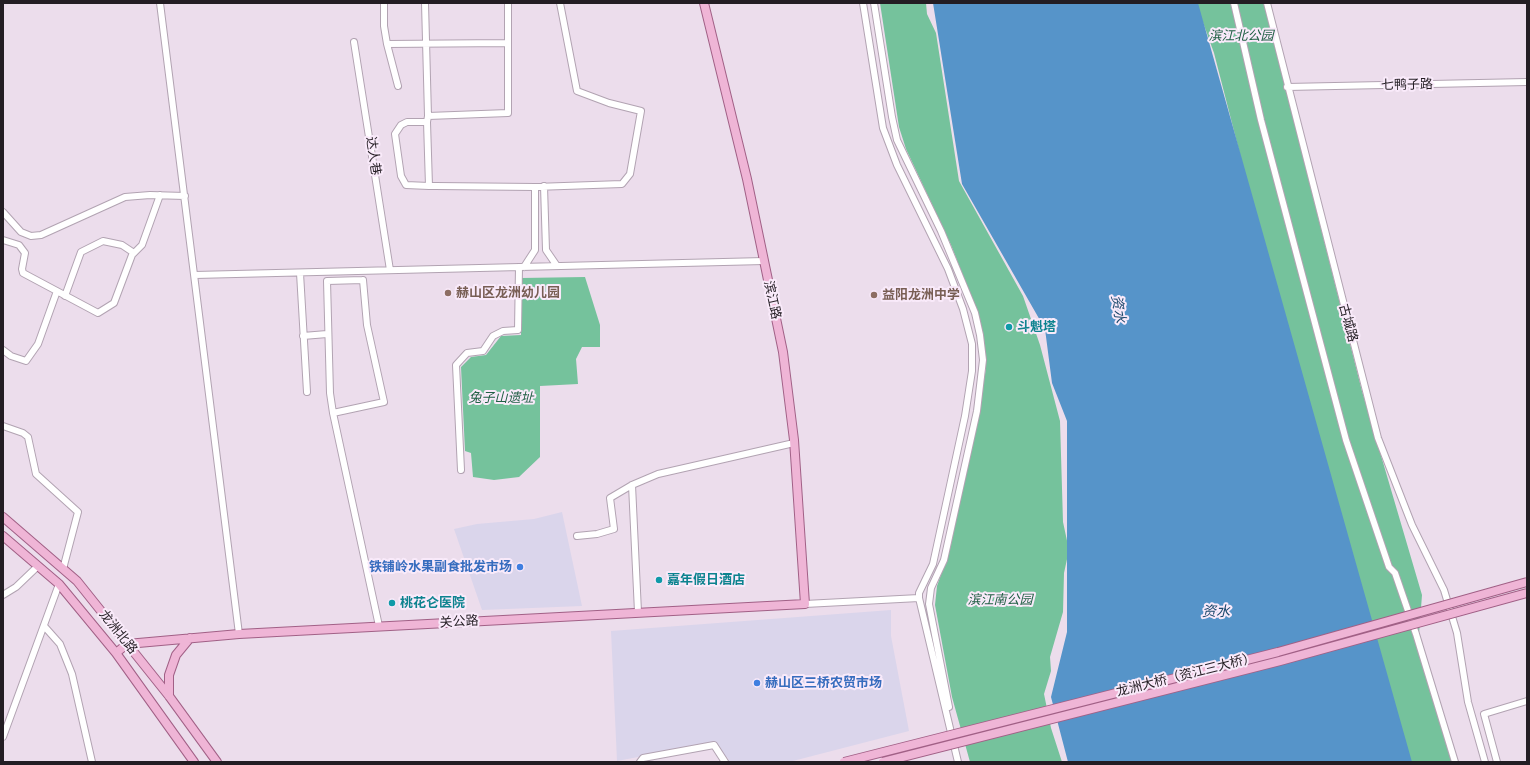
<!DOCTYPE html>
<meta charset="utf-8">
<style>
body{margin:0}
#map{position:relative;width:1530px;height:765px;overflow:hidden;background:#ecddec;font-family:Lora,serif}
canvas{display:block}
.frame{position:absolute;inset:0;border:4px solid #231d23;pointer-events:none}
</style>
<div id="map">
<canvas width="1530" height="765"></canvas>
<div class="frame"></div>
</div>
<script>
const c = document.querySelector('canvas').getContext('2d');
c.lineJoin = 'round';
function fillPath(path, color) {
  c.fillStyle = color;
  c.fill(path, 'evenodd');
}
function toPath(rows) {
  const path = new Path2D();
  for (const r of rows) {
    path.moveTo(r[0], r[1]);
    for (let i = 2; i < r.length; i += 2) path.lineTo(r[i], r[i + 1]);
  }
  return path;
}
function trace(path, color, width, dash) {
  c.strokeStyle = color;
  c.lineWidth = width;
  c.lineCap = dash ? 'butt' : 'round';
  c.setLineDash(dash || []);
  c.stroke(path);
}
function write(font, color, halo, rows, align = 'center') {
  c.font = font + ' Lora,"Noto Sans SC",serif';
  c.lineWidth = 4;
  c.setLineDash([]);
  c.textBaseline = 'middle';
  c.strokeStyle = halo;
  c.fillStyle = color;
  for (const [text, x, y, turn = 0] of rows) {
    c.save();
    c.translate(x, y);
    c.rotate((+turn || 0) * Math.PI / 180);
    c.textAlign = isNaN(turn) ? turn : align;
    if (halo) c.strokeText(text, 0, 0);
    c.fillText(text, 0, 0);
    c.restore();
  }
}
fillPath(toPath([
 [562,512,582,606,482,610,454,529,477,524,534,519],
 [891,610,891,636,909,731,789,762,729,762,728,758,707,744,617,761,611,631]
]), '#dad5eb');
fillPath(toPath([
 [880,3,926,3,927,14,936,33,959,181,1023,296,1040,345,1060,421,1063,522,1069,550,1064,573,1063,612,1050,657,1051,671,1044,694,1051,728,1062,762,970,762,952,697,935,605,937,586,950,549,977,422,986,368,984,342,977,311,951,245,906,149,899,127],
 [1196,3,1264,3,1362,391,1422,595,1419,634,1456,762,1405,762,1282,318,1214,53],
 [585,277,600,325,600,347,582,347,576,359,578,384,540,386,540,457,519,477,494,480,473,477,471,453,465,451,461,367,471,357,486,355,501,336,521,335,521,278]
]), '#75c29c');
fillPath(toPath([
 [933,3,1198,3,1412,762,1068,762,1051,697,1067,632,1067,421,1052,383,1045,329,962,184]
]), '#5694c9');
const minor = toPath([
 [160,3,239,634],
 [384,3,384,26,387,44],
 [425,3,428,116],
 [863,3,883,128,897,165,948,269,963,309,972,344,972,371,965,416,933,564,919,593,919,598,958,762],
 [874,3,892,117,897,140,941,231,975,313,980,335,983,360,977,411,944,560,931,588,929,604,949,707],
 [1234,3,1261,120,1346,440,1389,567,1395,573,1416,634,1455,762],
 [1267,3,1378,438,1412,525,1444,590,1457,633,1468,702,1485,762],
 [354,42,390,270],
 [398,86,387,44,508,43],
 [1287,87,1527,82],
 [427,122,428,116,508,113,508,3],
 [429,186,427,122,407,122,401,125,395,134,401,176,406,185,429,186,435,186,535,187,622,184,630,174,641,111,609,103,577,91,560,3],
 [544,186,546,250,557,266],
 [3,212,21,232,31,236,41,235,125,197,150,195,185,196],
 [3,240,19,245,25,253,22,269,23,273,98,313,114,303,132,255,142,245,160,195],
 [524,267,535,250,535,187],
 [300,273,307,392],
 [195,275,764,261],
 [363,280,367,325,384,402,333,413,330,393,327,281,363,280],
 [65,296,81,252,103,241,122,245,134,253],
 [303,336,327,334],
 [3,350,11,356,26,361,38,344,57,291],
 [333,413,379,626],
 [3,426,23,433,28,437,36,474,78,512,63,569],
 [461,470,456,365,467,353,483,351,493,336,503,331,518,330,519,267],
 [632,485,638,612],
 [577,536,597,534,614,529,610,498,632,485,658,474,794,443],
 [3,595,16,587,38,566],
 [805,604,919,598],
 [44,626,60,644,72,674,92,762],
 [3,737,59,584],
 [640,762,643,758,714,745,725,762],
 [1497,762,1484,714,1527,701]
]);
const major = toPath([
 [3,517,77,581,169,696,217,762],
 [3,536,59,584,116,653,194,762],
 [116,653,127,644,239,634,805,604,794,440,783,352,747,179,704,3],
 [169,696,169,675,176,655,190,638]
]);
trace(minor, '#b2a3b2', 8);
trace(major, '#a16086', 10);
trace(minor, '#fff', 6);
trace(major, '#efb5d6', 8);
const majorBridge = toPath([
 [844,762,1278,652,1527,582],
 [883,762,1280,661,1527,593]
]);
trace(majorBridge, '#a16086', 10, []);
trace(majorBridge, '#efb5d6', 8);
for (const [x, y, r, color] of [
 [448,293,4,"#8d6e63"],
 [874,295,4,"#8d6e63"],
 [1009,327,4,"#0f9aa8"],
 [520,567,4,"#3f7fe0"],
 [659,580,4,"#0f9aa8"],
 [392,603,4,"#0f9aa8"],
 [757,683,4,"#3f7fe0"]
]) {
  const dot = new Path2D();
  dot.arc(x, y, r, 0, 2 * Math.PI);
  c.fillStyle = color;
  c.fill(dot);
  trace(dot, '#f9eafa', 1.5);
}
write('italic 13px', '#216045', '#f9eafa', [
 ["滨江北公园",1241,36],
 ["兔子山遗址",501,398],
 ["滨江南公园",1000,600]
]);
write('13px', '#231d23', '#f9eafa', [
 ["七鸭子路",1407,85,-1],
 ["达人巷",373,156,82],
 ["滨江路",772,300,78],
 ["古城路",1348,323,75],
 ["关公路",459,622,-3],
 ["龙洲北路",118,632,51],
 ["龙洲大桥（资江三大桥）",1186,675,-14]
]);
write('bold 13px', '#785e54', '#f9eafa', [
 ["赫山区龙洲幼儿园",456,293],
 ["益阳龙洲中学",882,295]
], 'left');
write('bold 13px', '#0d838f', '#f9eafa', [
 ["斗魁塔",1017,327],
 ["嘉年假日酒店",667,580],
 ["桃花仑医院",400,603]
], 'left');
write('bold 13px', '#366cbe', '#f9eafa', [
 ["铁铺岭水果副食批发市场",512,567],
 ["赫山区三桥农贸市场",765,683,"left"]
], 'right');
write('italic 14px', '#1a486c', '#f9eafa', [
 ["资水",1118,309,81],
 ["资水",1216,612]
]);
</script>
